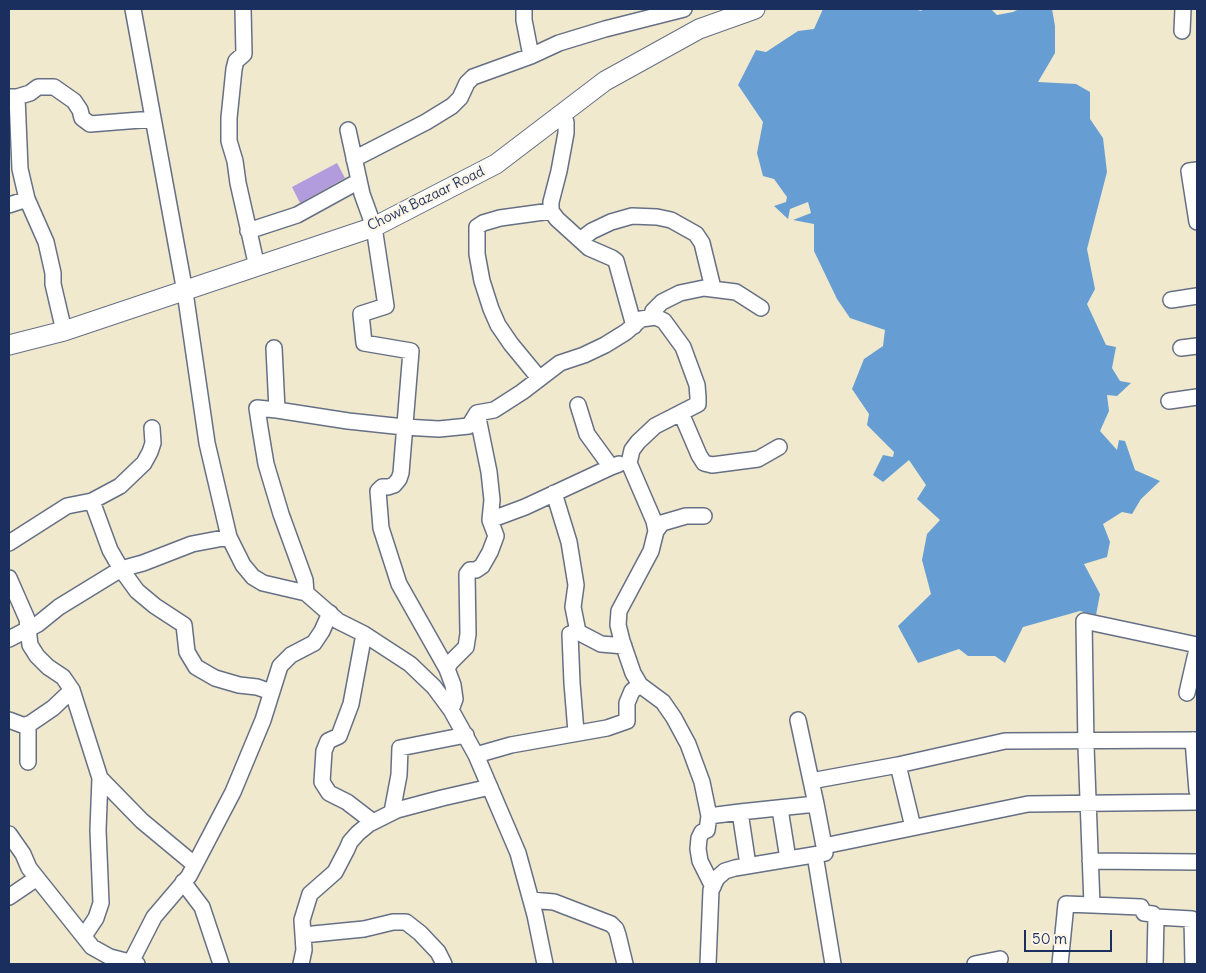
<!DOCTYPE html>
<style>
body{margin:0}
#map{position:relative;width:1206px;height:973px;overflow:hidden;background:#f0e9cd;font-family:Delius,sans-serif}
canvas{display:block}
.frame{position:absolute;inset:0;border:10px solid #1b2f5e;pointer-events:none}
.scale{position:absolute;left:1024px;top:930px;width:88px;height:22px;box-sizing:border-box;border:2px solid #1b2f5e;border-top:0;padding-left:6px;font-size:15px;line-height:18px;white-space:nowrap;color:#1b2f5e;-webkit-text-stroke:4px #fcf5e5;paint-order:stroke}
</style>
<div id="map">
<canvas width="1206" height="973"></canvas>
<div class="frame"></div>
<div class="scale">50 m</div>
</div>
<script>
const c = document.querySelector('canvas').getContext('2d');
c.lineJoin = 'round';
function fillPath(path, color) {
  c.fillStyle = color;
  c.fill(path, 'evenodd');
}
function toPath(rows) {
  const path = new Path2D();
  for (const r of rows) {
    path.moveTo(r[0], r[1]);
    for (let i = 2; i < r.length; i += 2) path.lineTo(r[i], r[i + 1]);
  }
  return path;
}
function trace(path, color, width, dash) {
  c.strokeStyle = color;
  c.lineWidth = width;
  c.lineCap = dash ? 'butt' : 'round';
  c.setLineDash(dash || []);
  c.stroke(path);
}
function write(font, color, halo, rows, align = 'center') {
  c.font = font + ' Delius,sans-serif';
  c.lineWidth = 4;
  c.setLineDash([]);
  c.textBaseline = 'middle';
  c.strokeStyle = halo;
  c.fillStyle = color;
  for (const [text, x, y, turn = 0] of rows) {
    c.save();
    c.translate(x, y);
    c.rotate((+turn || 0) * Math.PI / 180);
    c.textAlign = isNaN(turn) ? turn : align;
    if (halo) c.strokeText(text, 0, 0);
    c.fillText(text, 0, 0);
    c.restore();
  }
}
fillPath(toPath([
 [823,9,915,9,921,11,923,9,991,9,997,15,1013,12,1019,9,1052,9,1055,26,1055,53,1038,82,1076,84,1090,92,1090,119,1103,138,1107,172,1087,249,1095,289,1087,304,1106,345,1116,347,1112,368,1120,381,1131,383,1117,396,1107,395,1109,411,1100,431,1117,450,1119,440,1125,441,1135,470,1160,481,1141,499,1132,514,1122,512,1103,524,1110,542,1107,557,1084,564,1100,594,1096,615,1080,611,1023,627,1005,663,995,656,968,656,959,649,918,663,898,626,931,594,922,560,927,534,940,520,917,499,926,485,909,460,883,482,873,475,883,455,893,457,894,452,867,425,869,414,852,389,864,359,883,346,885,330,850,318,837,299,814,251,814,224,793,220,811,213,808,202,790,209,788,219,774,206,786,202,787,197,774,179,763,176,757,153,763,122,738,85,756,50,766,52,798,31,814,29]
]), '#669ed4');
fillPath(toPath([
 [337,163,345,178,300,203,292,187]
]), '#b29cdd');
const minor = toPath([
 [133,9,185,292,207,443,229,537,243,565,253,577,263,583,306,593,338,621,364,634,410,664,434,687,451,710,476,755,518,853,535,915,545,964],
 [243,9,244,54,236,61,234,69,229,118,229,141,235,161,238,183,257,267],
 [524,9,524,20,531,56],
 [1182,31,1183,9],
 [9,97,17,97,30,93,38,87,54,87,74,101,80,110,82,118,90,124,153,119],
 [17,97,20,169,27,199],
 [560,115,566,122,566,133,559,171,551,202,551,211,557,219,589,248,612,258,616,261,634,326],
 [348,130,362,194,374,227,386,306,361,314,364,343,411,351,401,473,399,479,394,485,388,487,382,487,378,491,381,528,399,584,447,669],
 [354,159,426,122,452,106,460,98,467,83,473,77,531,56,559,43,605,29,684,9],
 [1197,170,1189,171,1197,222],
 [9,205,27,199,46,242,53,273,53,284,64,331],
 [248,231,297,215,359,181],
 [580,240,592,231,611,222,632,216,657,217,671,220,696,234,702,243,713,288],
 [1171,300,1197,296],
 [651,317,653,311,662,302,680,293,704,288,736,292,761,308],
 [274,348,277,410,257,408,260,428,266,464,281,514,305,580,306,593],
 [1181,348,1197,346],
 [539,378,511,344,498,325,491,309,482,281,477,254,477,227,483,223,500,218,551,211],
 [1169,401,1197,397],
 [578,405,587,434,611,467,619,464],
 [277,410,348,421,404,427,439,429,469,426,477,413,494,410,522,392,560,363,584,355,605,345,626,332,641,319,656,317,664,321,683,347,697,385,698,397,698,404,655,426,638,442,632,450,629,463,654,521,656,531],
 [681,413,699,455,704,463,712,465,758,459,779,447],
 [554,493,569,542,576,585,573,607,578,632,570,634,572,683,576,732],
 [92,501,110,550,121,569,137,591,155,606,184,625,187,652,196,667,215,678,239,685,257,687,271,692],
 [490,520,525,507,611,467],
 [9,543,67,506,92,501,120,486,144,463,150,452,153,443,152,428],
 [9,578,27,619,30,645,37,656,48,667,63,677,72,690,100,778,98,830,101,903,96,918,84,936],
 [578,632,601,644,624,646],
 [364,634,351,704,339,736,328,741,324,751,322,782,329,793,347,802,373,822],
 [9,639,38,624,59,607,121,569,143,563,192,544,229,537],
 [640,685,663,702,674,718,688,744,702,782,709,816,740,812,816,804,824,846,1028,804,1197,802],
 [1187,693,1197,649],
 [451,710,455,699,453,685,447,669,450,663,466,647,468,634,467,574,470,570,476,570,482,566,490,552,496,536,490,520,492,500,489,472,477,413],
 [9,720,25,726,31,723,53,708,72,690],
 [798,720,816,804],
 [1193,740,1197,791],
 [476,755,511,745,607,728,627,721,627,703,632,691,640,685,633,673,622,641,618,625,619,611,651,551,656,531,662,523,686,516,704,516],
 [28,762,28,724],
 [898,765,913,827],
 [100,778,142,821,195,865],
 [811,781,898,765,1005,741,1197,740],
 [780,809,788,859],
 [392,812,399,775,400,748,466,735],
 [740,812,748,865],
 [709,816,707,830,702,832,699,838,698,849,700,861,713,887],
 [9,834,23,854,29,868,37,878,9,897],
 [815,855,833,964],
 [1090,861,1197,862],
 [37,878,92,947,110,957,137,964],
 [183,882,202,907,221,964],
 [531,900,554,902,611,924,616,929,618,935,625,964],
 [1092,905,1141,907,1144,913,1153,914,1156,917,1192,919,1193,964],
 [303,935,364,929,393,922,406,922,420,933,438,952,444,964],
 [130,964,154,917,189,876,233,792,263,720,280,666,291,655,314,643,322,631,330,613],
 [301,964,304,950,302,920,310,894,335,872,347,849,350,842,358,833,369,824,397,810,442,798,490,787],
 [708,964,711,890,717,878,725,871,735,868,825,853,824,846],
 [975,964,1000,959],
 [1060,964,1066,904,1092,905,1086,746,1084,621,1197,645],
 [1155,964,1156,917]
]);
const major = toPath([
 [9,345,64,331,374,227,496,164,605,81,699,29,755,9]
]);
trace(minor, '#667085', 18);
trace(major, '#667085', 21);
trace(minor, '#fff', 15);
trace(major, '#fff', 19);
write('14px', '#1b2f5e', '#fcf5e5', [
 ["Chowk Bazaar Road",426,199,-26]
]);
</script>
